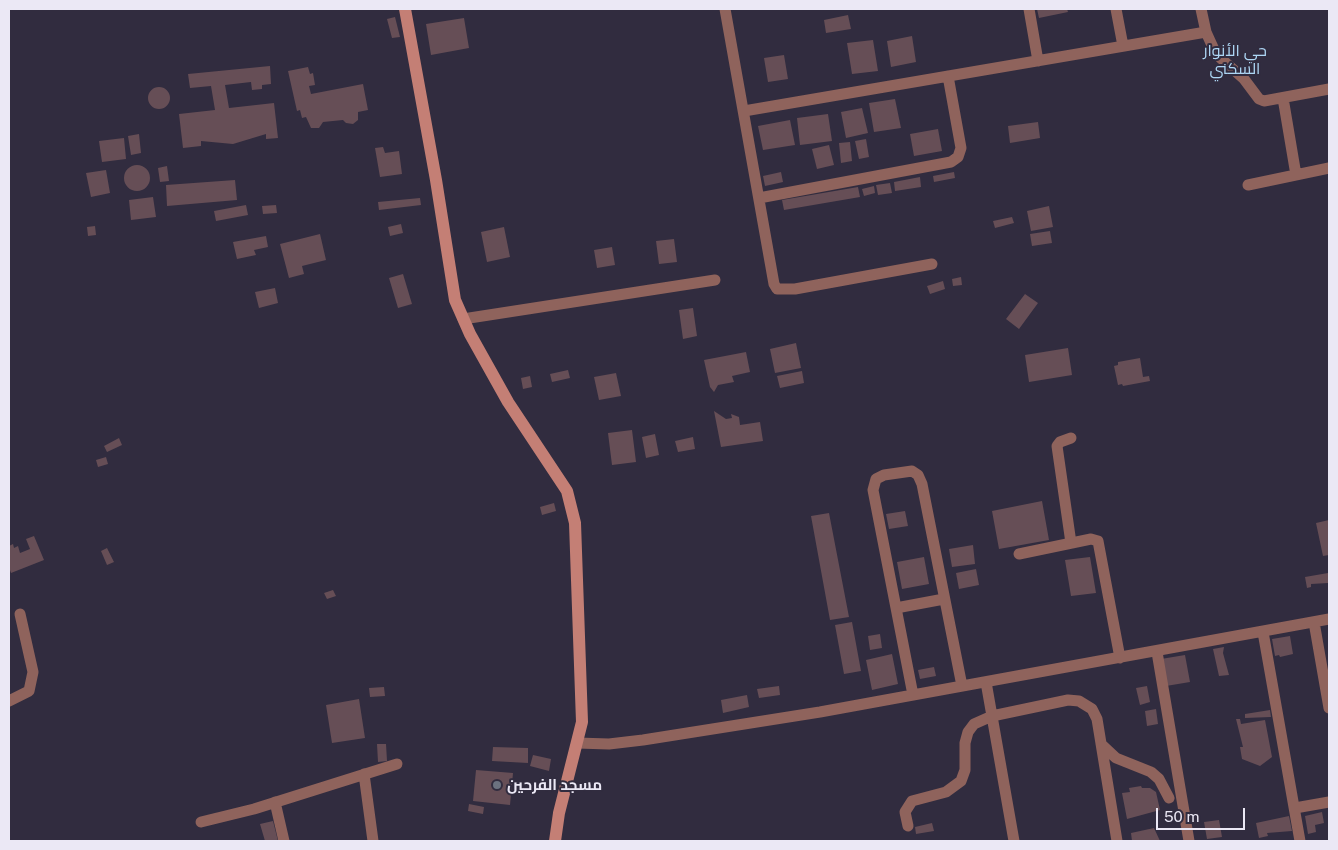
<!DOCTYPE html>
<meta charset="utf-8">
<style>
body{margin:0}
#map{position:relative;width:1338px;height:850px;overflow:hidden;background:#312c3f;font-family:"Public Sans",sans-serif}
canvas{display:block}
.frame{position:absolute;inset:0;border:10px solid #ebe8f5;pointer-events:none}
.scale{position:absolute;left:1156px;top:808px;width:89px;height:22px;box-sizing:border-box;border:2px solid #ebe8f5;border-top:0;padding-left:6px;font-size:15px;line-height:18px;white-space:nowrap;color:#ebe8f5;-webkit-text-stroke:4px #312c3f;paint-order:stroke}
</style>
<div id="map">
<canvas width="1338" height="850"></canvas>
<div class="frame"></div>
<div class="scale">50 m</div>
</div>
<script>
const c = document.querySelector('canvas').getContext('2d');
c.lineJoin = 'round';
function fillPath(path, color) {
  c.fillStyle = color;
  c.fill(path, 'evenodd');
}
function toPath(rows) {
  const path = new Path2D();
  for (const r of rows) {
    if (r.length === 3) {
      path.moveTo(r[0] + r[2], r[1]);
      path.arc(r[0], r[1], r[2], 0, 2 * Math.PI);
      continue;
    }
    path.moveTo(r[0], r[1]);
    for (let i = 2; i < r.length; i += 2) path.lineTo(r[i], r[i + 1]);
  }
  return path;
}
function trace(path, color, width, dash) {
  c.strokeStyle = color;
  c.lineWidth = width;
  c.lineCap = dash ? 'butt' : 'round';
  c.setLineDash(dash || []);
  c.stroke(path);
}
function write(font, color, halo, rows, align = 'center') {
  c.font = font + ' "Public Sans",Cairo,sans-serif';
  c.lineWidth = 4;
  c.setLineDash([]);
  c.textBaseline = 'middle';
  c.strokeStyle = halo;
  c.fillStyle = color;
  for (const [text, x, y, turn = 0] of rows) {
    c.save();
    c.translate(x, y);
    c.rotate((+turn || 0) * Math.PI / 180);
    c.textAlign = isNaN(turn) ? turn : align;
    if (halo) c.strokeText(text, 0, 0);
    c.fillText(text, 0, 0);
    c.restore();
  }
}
fillPath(toPath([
 [1037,9,1067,9,1068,12,1039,18],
 [848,15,851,29,826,33,824,20],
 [395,17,400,37,392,38,387,19],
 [464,18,469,48,431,55,426,24],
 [912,36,916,62,891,67,887,41],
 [873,40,878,71,852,74,847,43],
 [784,55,788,79,768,82,764,58],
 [270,66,271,84,262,85,262,89,252,90,251,82,225,85,229,108,274,103,278,138,266,139,266,134,233,144,201,141,201,146,183,148,179,114,215,110,211,86,190,88,188,74],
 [308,67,310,74,313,73,315,85,309,86,311,94,363,84,368,110,358,112,358,120,353,124,346,123,343,120,323,122,319,128,311,128,306,117,302,118,300,110,297,111,288,71],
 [159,98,11],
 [895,99,901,128,874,132,869,103],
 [862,108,868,133,846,138,841,112],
 [828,114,832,141,800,145,797,118],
 [790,120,795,145,763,150,758,126],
 [1038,122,1040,138,1010,143,1008,126],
 [938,129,942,151,914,156,910,134],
 [139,134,141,153,131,155,128,136],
 [124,138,126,159,102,162,99,141],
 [866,139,869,157,859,159,855,141],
 [850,142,852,161,841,163,839,143],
 [829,145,834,165,817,169,812,149],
 [383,147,385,153,399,151,402,174,380,177,375,148],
 [137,178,13],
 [167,166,169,181,160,182,158,168],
 [106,170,110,193,91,197,86,173],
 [781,172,783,182,765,186,763,176],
 [954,172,955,178,934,182,933,176],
 [920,177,921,187,895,191,894,182],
 [235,180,237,200,167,206,166,185],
 [890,183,892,193,878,195,876,185],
 [874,186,875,193,864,196,862,189],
 [858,187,860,197,784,210,782,200],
 [153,197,156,217,131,220,129,200],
 [420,198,421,205,379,210,378,202],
 [246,205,248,215,216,221,214,211],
 [276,205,277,213,263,214,262,206],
 [1049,206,1053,227,1031,231,1027,211],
 [1012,217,1014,223,995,228,993,221],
 [401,224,403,233,390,236,388,227],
 [95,226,96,235,88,236,87,227],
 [504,227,510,257,487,262,481,232],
 [1050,231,1052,243,1032,246,1030,234],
 [320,234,326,260,302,266,304,274,289,278,280,244],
 [266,236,268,247,254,250,256,255,237,259,233,242],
 [674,239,677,262,659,264,656,241],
 [612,247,615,265,597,268,594,250],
 [403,274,412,304,398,308,389,278],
 [961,277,962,285,953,286,952,279],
 [943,281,945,289,930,294,927,286],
 [275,288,278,303,259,308,255,292],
 [1025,294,1038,303,1019,329,1006,319],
 [693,308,697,336,683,339,679,310],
 [796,343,801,368,775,373,770,349],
 [1068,348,1072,375,1029,382,1025,355],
 [746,352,750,372,732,376,734,382,718,385,714,392,710,387,704,360],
 [1140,358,1143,377,1149,376,1150,381,1123,386,1122,384,1118,385,1114,366,1118,365,1118,362],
 [568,370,570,378,552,382,550,374],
 [802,371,804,383,780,388,777,376],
 [616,373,621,396,599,400,594,377],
 [530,376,532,387,523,389,521,378],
 [714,411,726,419,732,418,731,414,739,417,740,425,760,422,763,441,721,447],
 [632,430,636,462,612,465,608,433],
 [655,434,659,455,646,458,642,437],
 [693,437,695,449,678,452,675,441],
 [119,438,122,445,107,452,104,446],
 [106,457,108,464,98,467,96,460],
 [1042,501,1049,540,999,549,992,511],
 [554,503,556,511,542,515,540,507],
 [905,511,908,526,889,529,886,514],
 [829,513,849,617,830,620,811,516],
 [1329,520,1329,555,1323,556,1316,523],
 [34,536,44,560,11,573,9,567,9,546,13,544,14,548,18,546,20,553,30,549,26,539],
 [973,545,975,564,952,567,949,549],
 [107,548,114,562,107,565,101,551],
 [924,557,929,584,902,589,897,562],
 [1090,557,1096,593,1071,596,1065,560],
 [976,569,979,585,959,589,956,573],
 [1328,573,1328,583,1311,584,1311,587,1307,588,1305,577],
 [333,590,336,596,327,599,324,593],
 [852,622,861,671,844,674,835,625],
 [880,634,882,648,870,650,868,636],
 [1290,636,1293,654,1280,657,1279,655,1275,656,1272,639],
 [1224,647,1223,653,1229,675,1219,676,1213,649],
 [892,654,898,684,872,690,866,660],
 [1185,655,1190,682,1166,686,1161,659],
 [934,667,936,676,920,679,918,670],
 [779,686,780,695,759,698,757,689],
 [1147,686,1150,702,1140,705,1136,688],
 [384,687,385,696,370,697,369,688],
 [747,695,749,707,723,713,721,700],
 [359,699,365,738,332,743,326,705],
 [1156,709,1158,724,1147,726,1145,711],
 [1270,710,1271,717,1245,718,1245,714],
 [1236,719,1240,719,1241,724,1265,720,1272,757,1260,766,1242,759,1240,747,1243,747],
 [377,744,386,744,387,761,378,762],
 [493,747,528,748,528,763,492,761],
 [533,755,551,759,549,771,530,766],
 [476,770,513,773,510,805,473,801],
 [1141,786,1142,788,1150,788,1156,792,1160,810,1127,819,1122,793,1130,792,1129,788],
 [469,804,484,807,483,814,468,811],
 [1322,812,1324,823,1315,825,1316,832,1308,834,1305,816],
 [1289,816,1292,831,1267,833,1268,836,1259,838,1256,823],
 [1219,820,1222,837,1207,839,1204,822],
 [273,821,278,841,265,841,260,824],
 [932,823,934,831,916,834,915,827],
 [1154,828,1160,841,1132,841,1131,833]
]), '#664e56');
trace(toPath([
 [725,9,774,284,777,289,795,289,932,264],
 [1029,9,1038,61],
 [1116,9,1123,46],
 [1201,9,1206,32,1216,54,1244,79,1259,99,1264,101,1329,89],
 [1283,98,1296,175],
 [744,111,1206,32],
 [1248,185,1329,168],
 [759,198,951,162,958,157,961,148,948,76],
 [463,319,715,280],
 [1071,438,1060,442,1057,446,1071,543],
 [1019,554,1091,539,1098,541,1120,658],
 [896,608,944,599],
 [1314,622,1329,708],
 [1263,632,1300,841],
 [1157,652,1189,841],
 [986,682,1014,841],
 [913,695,873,490,876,479,884,475,912,471,918,475,922,484,962,686],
 [9,701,29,691,33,672,20,614],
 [577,743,609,744,643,740,820,712,1329,619],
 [1101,744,1116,758,1151,772,1159,779,1169,798],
 [364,774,373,841],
 [275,802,284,841],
 [1295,808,1329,802],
 [201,822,254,809,397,764],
 [908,826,905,812,912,801,946,792,961,781,965,770,965,743,968,732,974,724,992,716,1068,700,1079,701,1092,709,1097,719,1117,841]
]), '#8f635c', 11);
trace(toPath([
 [405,9,436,180,455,300,470,334,508,402,567,491,575,523,582,722,559,813,555,841]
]), '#c47f75', 12);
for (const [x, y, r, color] of [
 [497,785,5,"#6b7280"]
]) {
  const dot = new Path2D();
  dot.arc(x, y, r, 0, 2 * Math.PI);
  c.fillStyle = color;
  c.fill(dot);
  trace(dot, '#312c3f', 2);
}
write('bold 15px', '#ebe8f5', '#312c3f', [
 ["مسجد الفرحين",507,785]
], 'left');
write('16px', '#add6f4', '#312c3f', [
 ["حي الأنوار",1235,51],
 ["السكني",1235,69]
]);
</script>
